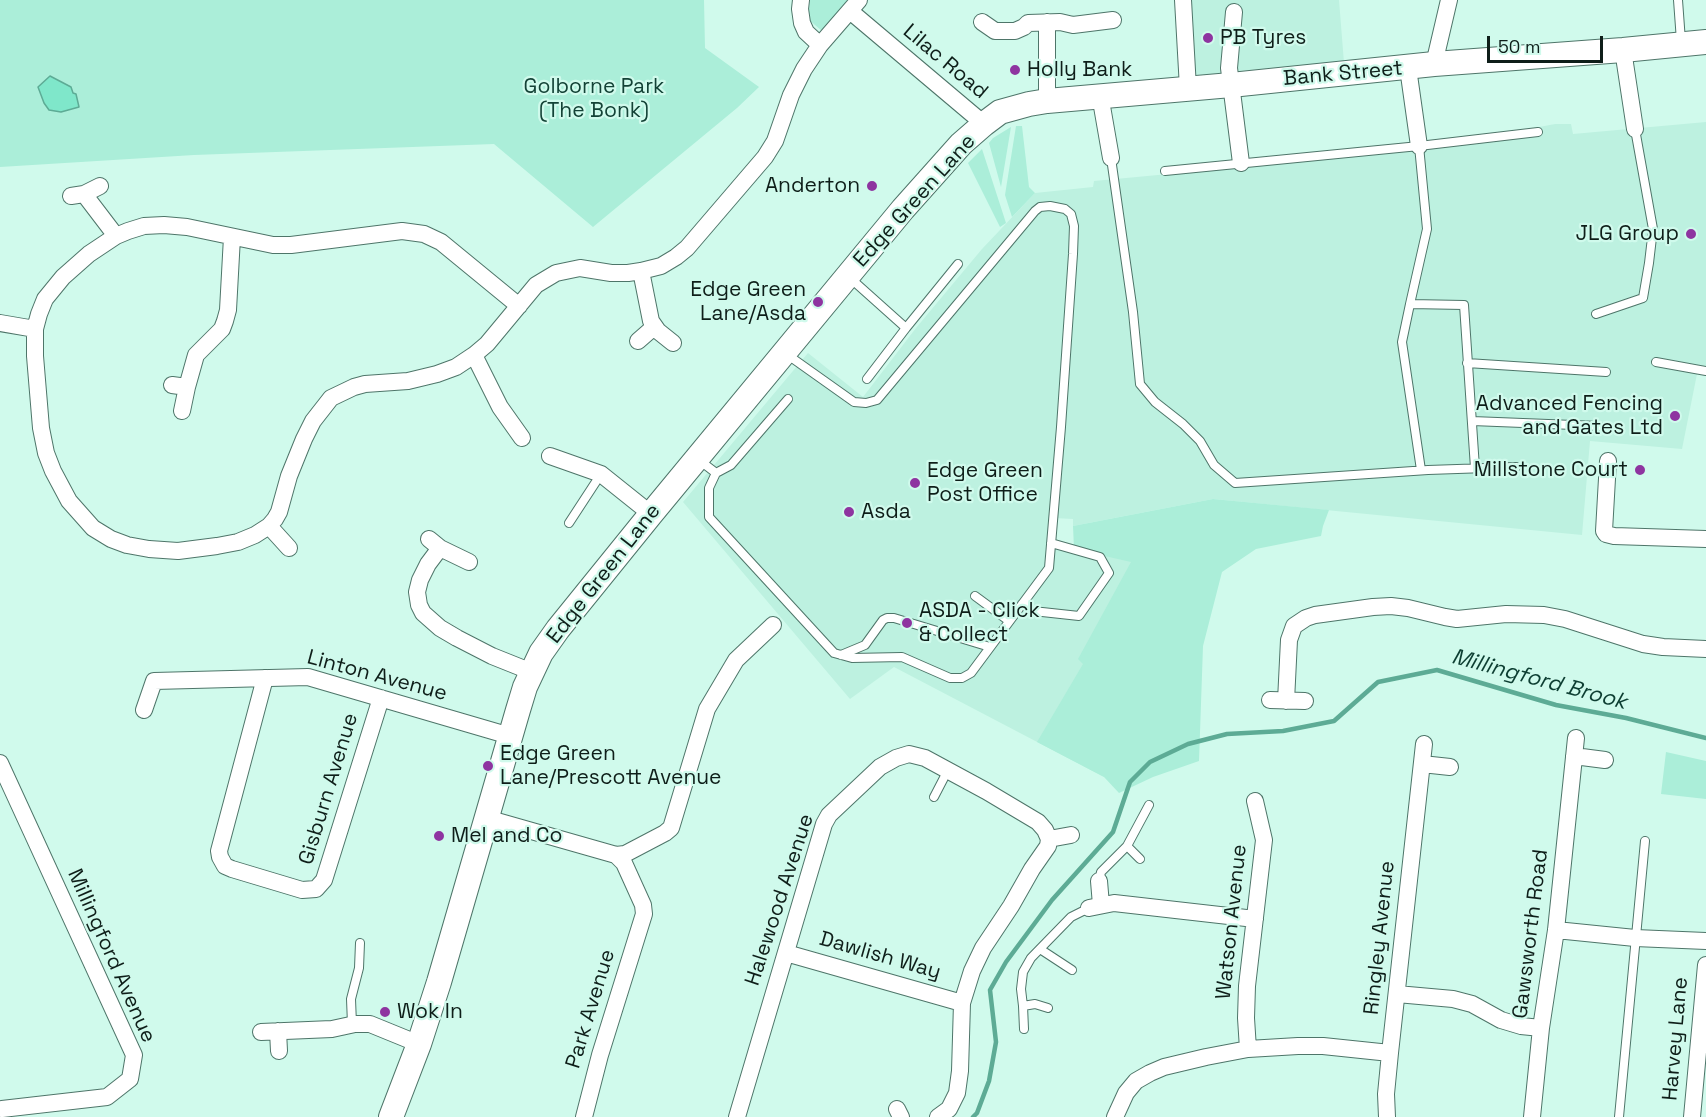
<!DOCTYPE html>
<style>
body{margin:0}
#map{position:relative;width:1706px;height:1117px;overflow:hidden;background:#d0faec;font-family:"Space Grotesk",sans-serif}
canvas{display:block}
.scale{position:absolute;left:1487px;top:36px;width:116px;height:27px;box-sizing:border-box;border:3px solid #0e1e19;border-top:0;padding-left:8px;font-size:18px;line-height:21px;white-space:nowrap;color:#0e1e19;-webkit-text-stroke:4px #d0faec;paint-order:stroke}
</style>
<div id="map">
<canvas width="1706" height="1117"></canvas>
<div class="scale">50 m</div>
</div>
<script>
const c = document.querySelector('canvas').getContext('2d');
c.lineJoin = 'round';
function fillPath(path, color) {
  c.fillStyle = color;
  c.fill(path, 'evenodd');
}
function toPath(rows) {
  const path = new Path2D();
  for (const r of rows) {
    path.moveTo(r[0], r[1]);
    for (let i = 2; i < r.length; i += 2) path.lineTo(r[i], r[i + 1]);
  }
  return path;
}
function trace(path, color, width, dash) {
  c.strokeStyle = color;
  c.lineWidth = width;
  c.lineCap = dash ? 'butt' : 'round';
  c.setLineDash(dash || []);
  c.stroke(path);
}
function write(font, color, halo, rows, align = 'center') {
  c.font = font + ' "Space Grotesk",sans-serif';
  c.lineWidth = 4.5;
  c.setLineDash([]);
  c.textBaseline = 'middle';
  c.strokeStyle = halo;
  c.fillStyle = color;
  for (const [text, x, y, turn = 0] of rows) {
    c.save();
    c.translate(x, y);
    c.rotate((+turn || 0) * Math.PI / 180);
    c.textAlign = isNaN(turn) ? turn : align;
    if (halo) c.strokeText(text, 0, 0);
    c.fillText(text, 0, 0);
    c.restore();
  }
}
fillPath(toPath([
 [1186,0,1339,0,1344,63,1239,71,1237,68,1222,69,1220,74,1194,75],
 [1706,122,1706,375,1697,374,1682,449,1590,441,1582,535,1213,499,1073,526,1073,519,1054,518,1052,543,1192,574,1104,777,894,667,850,699,683,502,808,353,863,397,916,328,982,249,1035,193,1093,187,1094,181,1413,151,1555,124,1571,124,1573,134]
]), '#bdf1e0');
fillPath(toPath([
 [0,0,704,0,705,48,759,87,737,108,593,227,494,144,194,155,0,167],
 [810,0,848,0,822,31,808,19],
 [1016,126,1022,126,1029,187,1035,193,1012,217,1005,195],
 [1011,127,1001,187,989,143,993,138],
 [982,149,1006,223,1000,227,968,163],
 [1213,499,1329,510,1323,526,1321,536,1256,549,1222,572,1203,646,1199,761,1153,777,1119,793,1104,777,1037,742,1083,664,1078,659,1131,562,1074,549,1073,526],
 [1666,752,1706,761,1706,799,1661,794]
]), '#abeed9');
const water = toPath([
 [50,76,71,87,73,93,76,94,79,107,61,112,49,110,44,103,38,87,50,76]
]);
fillPath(water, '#7fe7ca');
trace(water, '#5dab95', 1.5);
trace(toPath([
 [973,1117,977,1113,989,1081,996,1042,990,990,1006,962,1052,900,1113,832,1130,782,1150,762,1188,744,1227,734,1283,731,1334,721,1378,682,1437,670,1556,705,1626,718,1706,738]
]), '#5dab95', 4.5);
const lane = toPath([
 [1678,0,1681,41],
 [1419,146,1427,229,1410,304,1464,305,1475,468],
 [1111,158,1133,312,1140,384,1155,402,1183,424,1200,441,1214,465,1235,483,1428,470,1516,467],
 [1165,171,1419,146,1538,132],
 [849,277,906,328,958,264],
 [1410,304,1402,342,1421,470],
 [1596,314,1643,298,1649,263,1653,229,1635,129],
 [1656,362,1706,371],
 [1467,363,1606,372],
 [867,379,906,328],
 [1472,421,1599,426],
 [699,460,716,473,709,488,709,517,834,653,852,658,902,657,950,678,962,678,971,673,1049,568,1061,427,1073,254,1074,226,1071,214,1065,209,1050,206,1040,207,1035,211,877,400,866,403,854,402,785,353],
 [716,473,731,465,788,399],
 [569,523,601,474],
 [975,596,1009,621],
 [1022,604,1033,611,1079,616,1109,573,1100,557,1051,543],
 [841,655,865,645,883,620,887,618,894,618,990,647],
 [934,797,948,770],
 [1127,846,1140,859],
 [1099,881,1101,872,1127,846,1149,805],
 [1040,949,1072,970],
 [1023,1006,1024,1029],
 [1048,1008,1035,1004,1023,1006,1021,989,1023,972,1031,958,1071,917,1089,908],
 [352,1024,351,999,359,968,360,943],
 [1619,1117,1645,841]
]);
const street = toPath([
 [801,0,800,9,802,23,806,32,820,45],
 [1183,0,1188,88],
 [850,11,984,124],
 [1234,12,1229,68,1241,163],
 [982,22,995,31,1015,31,1024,27,1028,23,1060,22,1073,25,1113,20],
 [1047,22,1047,101],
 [1623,50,1635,129],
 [1434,64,1449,0],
 [1408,68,1419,146],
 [1100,95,1111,158],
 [84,194,116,236],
 [71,196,84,194,100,186],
 [641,271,651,321,658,331,673,343],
 [519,306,441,242,424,234,402,231,291,245,273,245,187,227,164,225,144,226,128,231,116,236,89,254,63,277,45,299,39,314,35,329,35,356,41,428,46,453,53,471,69,501,93,528,111,539,127,545,149,549,178,551,217,546,238,542,255,535,269,526,275,519,279,512,289,476,304,439,313,421,331,398,354,387,365,384,408,381,437,374,456,367,474,355,487,344,536,285,556,273,580,268,611,273,628,273,641,271,661,266,676,257,687,248,765,157,775,141,791,95,804,69,820,45,859,0],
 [0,323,35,329],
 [638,341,654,327],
 [474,355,500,407,522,438],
 [172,385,187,387,182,411],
 [187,387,196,355,222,329,225,321,228,310,232,237],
 [550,456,601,474,651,514],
 [1608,461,1604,531,1606,534,1614,536,1706,539],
 [269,526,289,548],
 [429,539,440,548,469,562],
 [440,548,428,564,420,580,417,592,419,605,423,613,440,628,457,638,492,656,532,672],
 [265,678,219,851,220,857,225,866,232,869,302,890,316,889,324,880,381,698],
 [1270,700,1305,701],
 [1286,701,1289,640,1294,626,1306,618,1315,615,1373,607,1391,606,1408,608,1445,617,1457,619,1506,614,1544,615,1565,619,1643,644,1663,647,1706,649],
 [144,710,154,681,308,677,510,736],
 [1574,756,1605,760],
 [0,763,134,1055,130,1079,107,1097,2,1109],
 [1422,764,1450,767],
 [486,818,616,855,625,854,665,833,671,828,707,709,736,660,773,625],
 [1099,881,1101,905],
 [1089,908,1114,903,1255,919],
 [1556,930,1635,938,1706,941],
 [786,953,962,1003],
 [1397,994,1453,999,1472,1004,1501,1020,1521,1026,1541,1028],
 [278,1031,279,1051],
 [261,1032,332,1029,355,1024,370,1024,419,1044],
 [1248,1049,1246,1018,1247,986,1264,840,1255,801],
 [897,1109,901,1117],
 [584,1117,600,1055,644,914,643,905,624,863,616,855],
 [737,1117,824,824,829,815,880,767,896,758,909,754,925,758,986,791,1038,822,1045,830,1049,839],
 [938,1117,949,1109,957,1093,960,1071,962,1003,972,971,983,948,1011,906,1032,869,1048,846,1049,839,1071,835],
 [1115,1117,1126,1093,1136,1081,1150,1073,1164,1067,1206,1057,1248,1049,1298,1046,1323,1046,1390,1053],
 [1387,1117,1386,1094,1390,1053,1424,744],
 [1532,1117,1541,1028,1556,930,1576,738],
 [1692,1117,1706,965]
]);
const secondary = toPath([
 [391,1117,419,1044,439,982,518,710,525,687,541,653,558,629,651,514,903,209,961,144,984,124,1000,112,1029,104,1047,101,1231,85,1434,64,1623,50,1706,42]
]);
trace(lane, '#4e7569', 10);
trace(street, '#4e7569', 18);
trace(secondary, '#4e7569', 26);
trace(lane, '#fff', 8);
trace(street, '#fff', 16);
trace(secondary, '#fff', 24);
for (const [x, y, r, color] of [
 [1208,38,6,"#8e34a0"],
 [1015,70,6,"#8e34a0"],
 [872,186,6,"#8e34a0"],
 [1691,234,6,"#8e34a0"],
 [818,302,6,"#8e34a0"],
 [1675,416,6,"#8e34a0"],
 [1640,470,6,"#8e34a0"],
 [915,483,6,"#8e34a0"],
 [849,512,6,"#8e34a0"],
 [907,623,6,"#8e34a0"],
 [488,766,6,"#8e34a0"],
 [439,836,6,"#8e34a0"],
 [385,1012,6,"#8e34a0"]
]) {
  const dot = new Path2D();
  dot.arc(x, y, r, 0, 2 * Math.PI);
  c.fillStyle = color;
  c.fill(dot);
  trace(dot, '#d0faec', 2);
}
write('21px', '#0e1e19', '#d0faec', [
 ["PB Tyres",1220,38],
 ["Holly Bank",1027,70],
 ["Anderton",860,186,"right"],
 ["JLG Group",1679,234,"right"],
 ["Edge Green",806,290,"right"],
 ["Lane/Asda",806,314,"right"],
 ["Advanced Fencing",1663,404,"right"],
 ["and Gates Ltd",1663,428,"right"],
 ["Millstone Court",1628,470,"right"],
 ["Edge Green",927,471],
 ["Post Office",927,495],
 ["Asda",861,512],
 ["ASDA - Click",919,611],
 ["& Collect",919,635],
 ["Edge Green",500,754],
 ["Lane/Prescott Avenue",500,778],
 ["Mel and Co",451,836],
 ["Wok In",397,1012]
], 'left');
write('21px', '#0e1e19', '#d0faec', [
 ["Lilac Road",945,62,40],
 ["Bank Street",1343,74,-5],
 ["Edge Green Lane",915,201,-48],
 ["Edge Green Lane",604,574,-52],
 ["Linton Avenue",377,676,15],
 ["Gisburn Avenue",329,789,-73],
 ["Halewood Avenue",780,900,-72],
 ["Watson Avenue",1232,922,-84],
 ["Gawsworth Road",1531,934,-83],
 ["Ringley Avenue",1380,938,-84],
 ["Millingford Avenue",111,956,66],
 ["Dawlish Way",880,956,16],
 ["Park Avenue",591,1009,-73],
 ["Harvey Lane",1676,1039,-85]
]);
write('21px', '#134236', '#d0faec', [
 ["Golborne Park",594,87],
 ["(The Bonk)",594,111]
]);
write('italic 22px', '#0d3e32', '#d0faec', [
 ["Millingford Brook",1539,680,15]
]);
</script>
